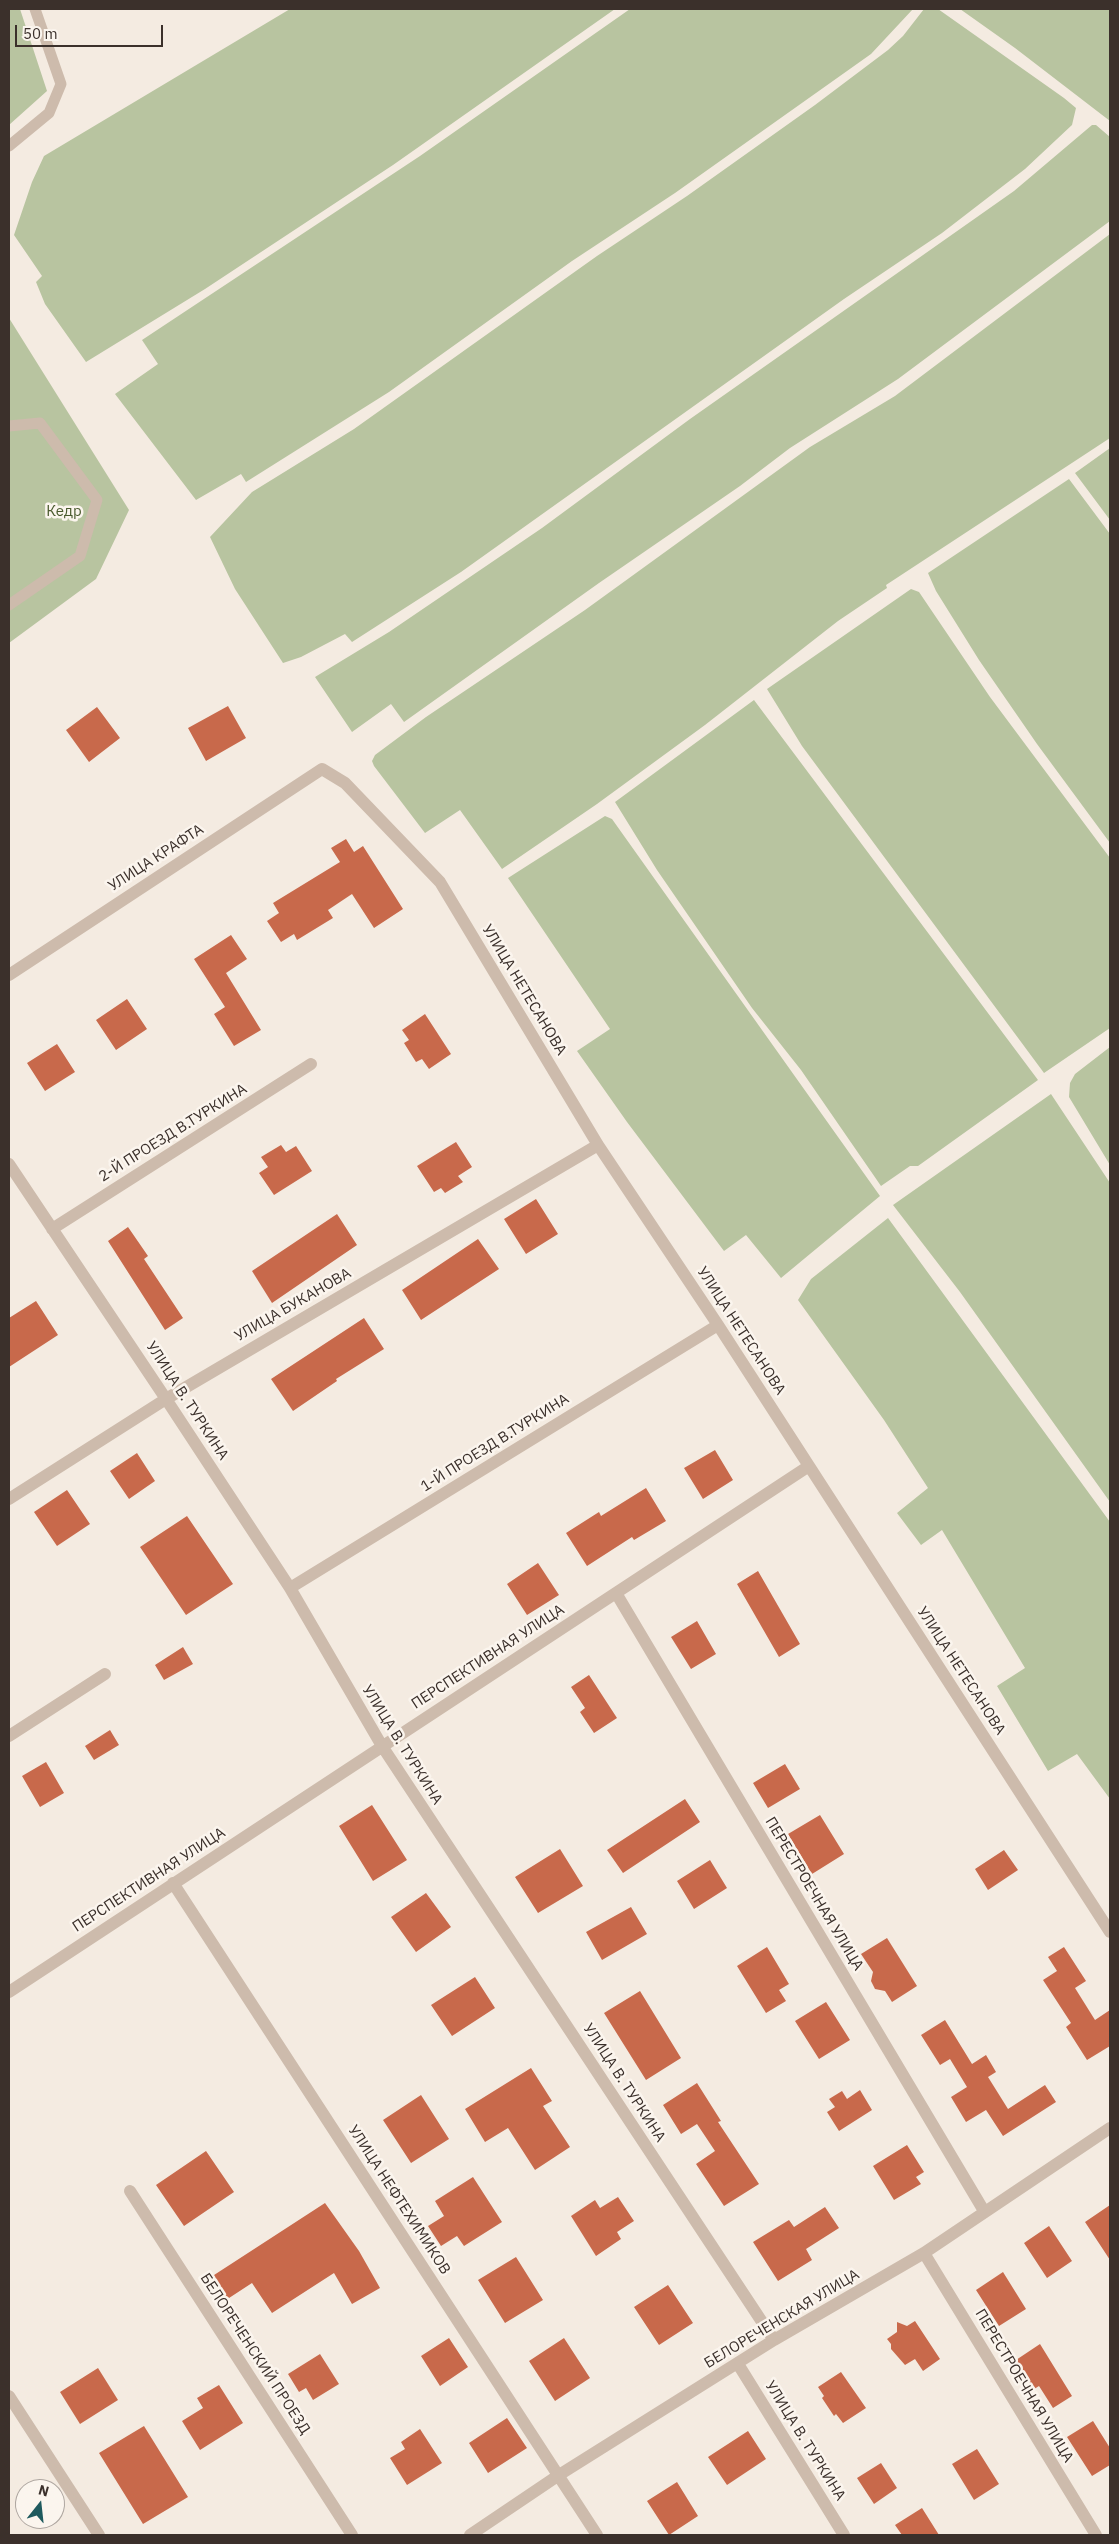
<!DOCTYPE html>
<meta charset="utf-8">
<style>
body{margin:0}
#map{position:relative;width:1119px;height:2544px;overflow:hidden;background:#f4ebe1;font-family:"IBM Plex Sans",sans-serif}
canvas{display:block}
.frame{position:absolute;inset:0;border:10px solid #3b302b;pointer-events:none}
.north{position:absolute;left:15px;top:2479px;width:50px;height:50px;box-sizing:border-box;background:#fbf5ee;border:1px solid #aea6a0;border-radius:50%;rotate:16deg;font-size:14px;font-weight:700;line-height:20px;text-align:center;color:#3b302b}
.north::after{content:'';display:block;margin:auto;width:18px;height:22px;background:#1f5a5e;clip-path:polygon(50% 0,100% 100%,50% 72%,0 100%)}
.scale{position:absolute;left:15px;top:25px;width:148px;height:22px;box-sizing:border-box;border:2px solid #3b302b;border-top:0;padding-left:6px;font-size:15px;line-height:18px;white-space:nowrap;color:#3b302b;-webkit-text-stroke:4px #fbf5ee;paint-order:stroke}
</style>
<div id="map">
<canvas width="1119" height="2544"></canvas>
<div class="frame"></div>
<div class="north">N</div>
<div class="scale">50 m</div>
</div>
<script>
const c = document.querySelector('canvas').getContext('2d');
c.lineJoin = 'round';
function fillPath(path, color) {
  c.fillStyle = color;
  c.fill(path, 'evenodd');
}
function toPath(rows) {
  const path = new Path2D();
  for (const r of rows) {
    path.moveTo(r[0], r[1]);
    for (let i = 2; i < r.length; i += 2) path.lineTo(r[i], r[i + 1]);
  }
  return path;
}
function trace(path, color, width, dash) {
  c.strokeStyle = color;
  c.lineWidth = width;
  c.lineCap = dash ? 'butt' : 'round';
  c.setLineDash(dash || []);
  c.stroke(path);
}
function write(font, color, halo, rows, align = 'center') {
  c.font = font + ' "IBM Plex Sans",sans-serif';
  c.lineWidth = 5;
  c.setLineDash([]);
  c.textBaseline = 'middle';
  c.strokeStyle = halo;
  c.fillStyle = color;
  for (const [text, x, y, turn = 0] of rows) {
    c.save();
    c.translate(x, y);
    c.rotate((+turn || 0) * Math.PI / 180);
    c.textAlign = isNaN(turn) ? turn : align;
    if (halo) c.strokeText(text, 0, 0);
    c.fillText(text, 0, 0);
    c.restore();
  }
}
fillPath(toPath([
 [9,9,20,9,47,91,9,125],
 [290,9,615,9,393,165,205,289,86,362,45,304,36,282,42,276,14,235,32,182,44,156],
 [630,9,913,9,871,54,675,193,572,261,389,392,246,482,241,474,196,500,115,394,158,364,142,340,420,156],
 [924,9,938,9,1064,98,1076,108,1072,125,1025,169,942,233,844,299,461,572,352,642,345,634,301,657,283,663,235,589,210,537,252,492,354,429,597,256,687,196,815,105,888,50,903,36],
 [960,9,1110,9,1110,121,1015,48],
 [1092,125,1096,125,1110,137,1110,221,898,379,790,448,740,486,599,583,404,722,391,704,352,732,315,677,389,632,542,528,690,419,1014,191],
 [1110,234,1110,438,886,585,887,588,838,621,705,725,597,804,502,869,460,810,425,833,374,766,372,761,375,755,426,717,585,610,810,447,895,396],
 [9,318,129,510,96,579,9,643],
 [1110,448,1110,520,1075,473],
 [1069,479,1110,534,1110,843,1037,744,979,660,936,591,928,573],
 [911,589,919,592,990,697,1110,858,1110,1028,1044,1073,802,746,767,689],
 [754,700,1038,1080,918,1166,910,1166,881,1186,801,1070,752,1008,657,870,615,802],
 [605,816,612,819,880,1196,781,1278,746,1235,724,1251,627,1122,577,1051,610,1029,508,878],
 [1110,1047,1110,1165,1069,1097,1070,1083,1075,1074],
 [1051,1094,1110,1183,1110,1502,960,1292,893,1205],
 [888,1218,1110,1522,1110,1799,1077,1754,1048,1771,997,1686,1025,1668,942,1530,921,1545,897,1513,928,1488,884,1420,798,1300,811,1279]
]), '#b8c4a0');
fillPath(toPath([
 [228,706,246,738,206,761,188,728],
 [97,707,120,738,89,762,66,730],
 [346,839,354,852,363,846,403,909,374,928,352,894,328,910,333,918,297,940,294,934,281,942,267,921,279,913,273,903,340,862,331,848],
 [231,935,247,959,226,973,261,1030,234,1046,214,1014,225,1007,194,959],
 [127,999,147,1029,116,1050,96,1020],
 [425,1014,451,1054,429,1069,422,1059,416,1062,404,1043,409,1040,402,1030],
 [57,1044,75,1072,45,1091,27,1063],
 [456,1142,472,1167,458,1176,463,1182,445,1193,441,1188,434,1192,417,1166],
 [281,1145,286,1152,296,1146,312,1171,274,1195,259,1173,268,1167,261,1157],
 [536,1199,558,1234,526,1254,504,1219],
 [337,1214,357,1245,272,1303,252,1271],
 [128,1227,148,1256,144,1259,183,1318,165,1330,108,1241],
 [478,1239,499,1269,421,1320,402,1290],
 [36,1301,58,1335,9,1367,9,1318],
 [364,1318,384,1349,336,1379,337,1381,293,1411,271,1379],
 [715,1450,733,1480,703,1499,684,1468],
 [137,1453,155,1481,129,1499,110,1471],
 [646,1488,666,1521,634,1540,632,1537,587,1566,566,1533,599,1512,601,1516],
 [67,1490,90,1524,57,1546,34,1512],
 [187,1516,233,1584,186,1615,140,1547],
 [538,1563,559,1595,527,1615,507,1584],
 [758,1571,800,1644,779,1657,737,1584],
 [697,1621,716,1654,691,1669,671,1637],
 [183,1647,193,1664,164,1680,155,1665],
 [589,1675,617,1718,594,1733,580,1712,585,1708,571,1687],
 [110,1730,119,1745,94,1760,85,1746],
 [46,1762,64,1793,40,1807,22,1776],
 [785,1764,800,1789,768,1808,753,1783],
 [685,1799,700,1822,623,1873,607,1850],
 [372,1805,407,1860,373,1881,339,1826],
 [820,1815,844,1854,812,1874,788,1834],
 [560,1849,583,1886,538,1913,515,1877],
 [1004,1850,1018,1870,988,1890,975,1869],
 [710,1860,727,1888,694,1909,677,1881],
 [426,1893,451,1927,416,1952,391,1917],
 [631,1907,647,1934,602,1960,586,1932],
 [887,1938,917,1986,892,2002,885,1991,875,1989,871,1981,873,1972,861,1954],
 [767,1947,789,1984,779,1990,786,2001,766,2013,737,1966],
 [1064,1947,1086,1981,1075,1988,1095,2020,1110,2010,1110,2046,1087,2060,1066,2027,1071,2023,1043,1980,1057,1971,1048,1957],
 [475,1977,495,2008,452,2036,431,2005],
 [640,1991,681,2058,646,2080,604,2013],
 [826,2002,850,2040,819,2059,795,2021],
 [945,2020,972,2064,986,2055,996,2072,988,2077,1008,2109,1045,2085,1056,2102,1003,2136,986,2110,966,2122,951,2097,967,2087,950,2059,940,2065,921,2035],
 [531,2068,552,2101,543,2106,570,2147,535,2170,508,2128,485,2142,465,2109],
 [697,2083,721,2121,718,2122,759,2184,724,2206,696,2164,715,2151,697,2124,681,2134,663,2105],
 [860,2090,872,2110,839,2131,827,2112,835,2107,829,2099,842,2091,847,2099],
 [421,2095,449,2139,411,2163,383,2120],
 [907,2145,924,2172,916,2177,921,2184,894,2200,873,2166],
 [206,2151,234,2192,184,2226,156,2185],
 [473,2177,502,2222,464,2246,457,2236,441,2246,428,2226,444,2216,435,2201],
 [618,2197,634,2221,617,2232,621,2239,596,2256,571,2216,595,2200,600,2208],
 [325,2203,359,2251,380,2288,352,2304,334,2273,272,2313,252,2283,226,2300,211,2277],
 [1110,2205,1110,2260,1085,2222],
 [825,2207,839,2228,806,2249,812,2260,778,2281,753,2242,789,2220,794,2227],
 [1049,2226,1072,2261,1047,2278,1024,2243],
 [516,2257,543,2300,505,2323,478,2280],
 [1003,2272,1026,2309,999,2326,976,2290],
 [668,2285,693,2323,659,2345,634,2307],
 [915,2321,940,2359,923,2371,915,2359,905,2365,891,2349,891,2344,887,2339,897,2332,897,2322,907,2326],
 [449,2338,468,2367,440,2386,421,2356],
 [564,2338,590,2378,555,2401,529,2361],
 [1040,2344,1072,2396,1053,2408,1039,2386,1031,2391,1013,2362],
 [320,2354,339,2384,313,2400,306,2388,299,2392,288,2374],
 [98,2368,118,2400,80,2424,60,2392],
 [841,2372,866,2408,843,2423,836,2414,834,2416,822,2398,824,2396,818,2387],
 [219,2385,243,2423,200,2450,182,2421,203,2408,197,2398],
 [507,2418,527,2448,488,2473,469,2443],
 [1093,2421,1110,2448,1110,2465,1092,2476,1067,2437],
 [144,2426,188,2497,143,2524,99,2453],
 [420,2429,442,2463,407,2485,390,2458,405,2449,401,2442],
 [748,2431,766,2459,727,2485,708,2457],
 [977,2449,999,2484,974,2500,952,2464],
 [881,2463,897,2488,874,2504,857,2478],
 [677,2482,698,2516,669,2535,647,2501],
 [922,2508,939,2535,902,2535,895,2525]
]), '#c8694b');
trace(toPath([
 [9,146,49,113,61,84,35,9],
 [9,426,40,423,97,500,80,556,9,605]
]), '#cdbbac', 11);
trace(toPath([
 [9,975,322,769,345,783,440,882,598,1145,718,1325,1110,1932],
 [9,1164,166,1399,290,1588,382,1746,774,2340],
 [52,1229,311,1064],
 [9,1499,166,1399,598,1145],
 [290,1588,718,1325],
 [616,1593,984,2211],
 [9,1736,105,1674],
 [173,1883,597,2535],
 [9,1992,809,1466],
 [130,2191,352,2535],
 [924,2253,1096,2535],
 [738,2364,844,2535],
 [9,2396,99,2535],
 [470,2535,559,2475,774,2340,924,2253,1110,2128]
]), '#cdbbac', 12);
write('15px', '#4a5a2e', '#fbf5ee', [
 ["Кедр",64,512]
]);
write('15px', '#3b302b', '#fbf5ee', [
 ["УЛИЦА КРАФТА",156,858,-33],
 ["УЛИЦА НЕТЕСАНОВА",524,990,59],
 ["2-Й ПРОЕЗД В.ТУРКИНА",173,1133,-32],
 ["УЛИЦА БУКАНОВА",293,1305,-30],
 ["УЛИЦА НЕТЕСАНОВА",741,1331,57],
 ["УЛИЦА В. ТУРКИНА",187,1401,57],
 ["1-Й ПРОЕЗД В.ТУРКИНА",495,1443,-32],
 ["ПЕРСПЕКТИВНАЯ УЛИЦА",488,1657,-33],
 ["УЛИЦА НЕТЕСАНОВА",961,1671,57],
 ["УЛИЦА В. ТУРКИНА",402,1745,58],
 ["ПЕРСПЕКТИВНАЯ УЛИЦА",149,1880,-33],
 ["ПЕРЕСТРОЕЧНАЯ УЛИЦА",814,1894,59],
 ["УЛИЦА В. ТУРКИНА",624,2083,57],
 ["УЛИЦА НЕФТЕХИМИКОВ",399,2200,57],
 ["БЕЛОРЕЧЕНСКАЯ УЛИЦА",782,2319,-31],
 ["БЕЛОРЕЧЕНСКИЙ ПРОЕЗД",255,2354,57],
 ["ПЕРЕСТРОЕЧНАЯ УЛИЦА",1024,2386,59],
 ["УЛИЦА В. ТУРКИНА",805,2441,58]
]);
</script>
